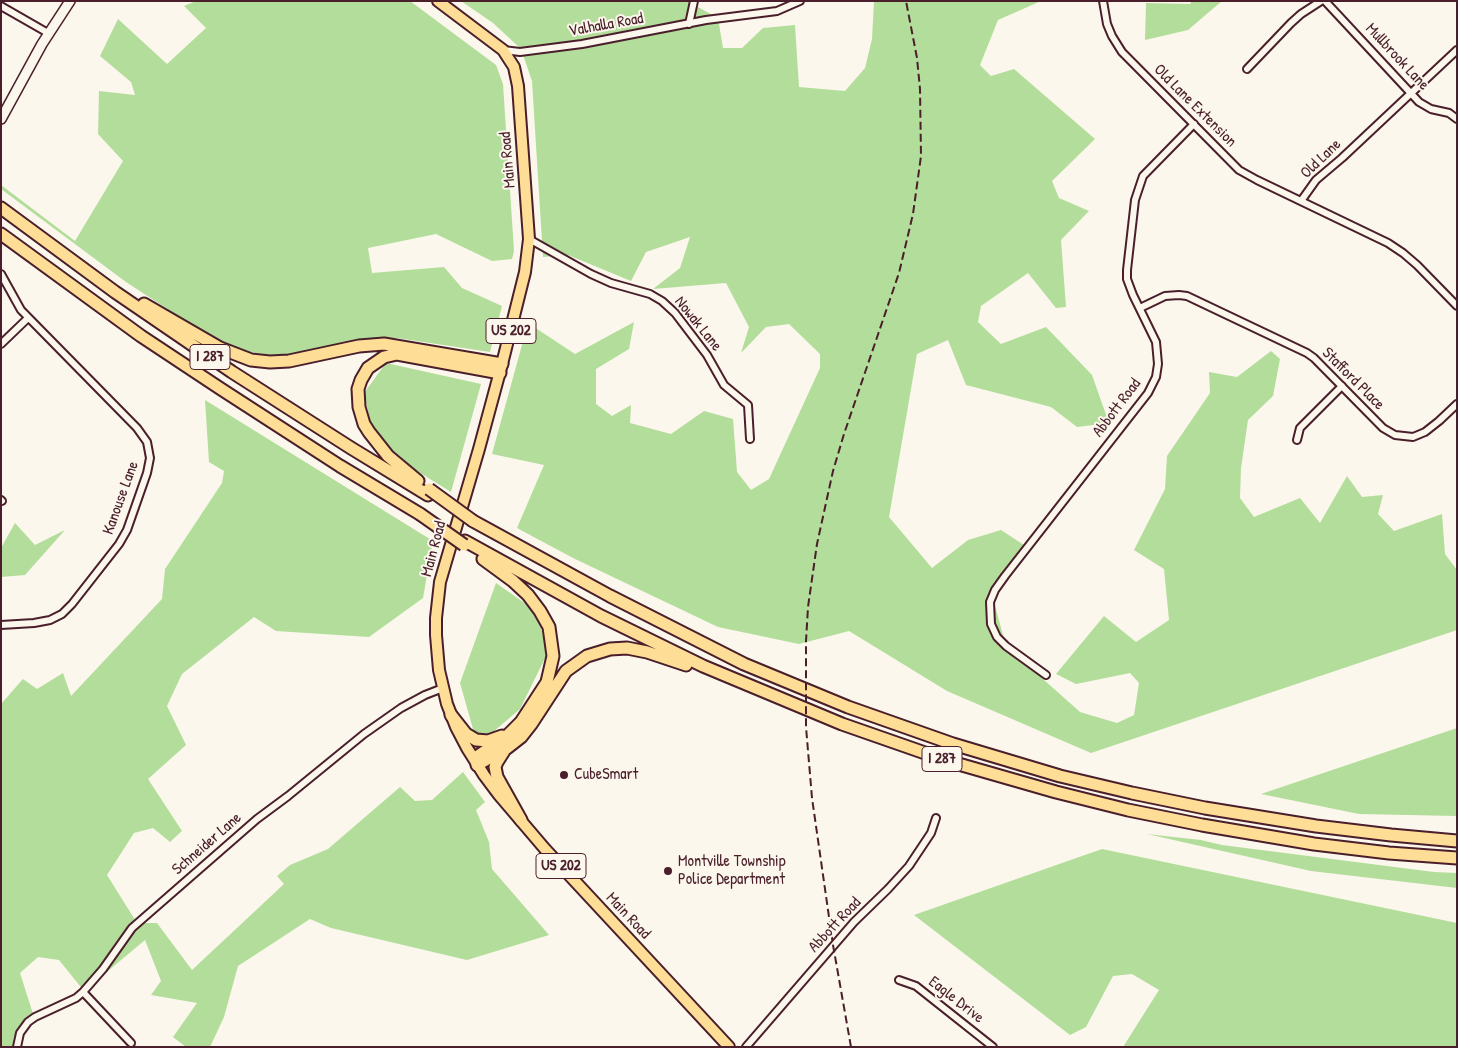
<!DOCTYPE html>
<style>
body{margin:0}
#map{position:relative;width:1458px;height:1048px;overflow:hidden;background:#fbf7ec;font-family:"Patrick Hand",sans-serif}
canvas{display:block}
.frame{position:absolute;inset:0;border:2px solid #4a1f2b;pointer-events:none}
</style>
<div id="map">
<canvas width="1458" height="1048"></canvas>
<div class="frame"></div>
</div>
<script>
const c = document.querySelector('canvas').getContext('2d');
c.lineJoin = 'round';
function fillPath(path, color) {
  c.fillStyle = color;
  c.fill(path, 'evenodd');
}
function toPath(rows) {
  const path = new Path2D();
  for (const r of rows) {
    path.moveTo(r[0], r[1]);
    for (let i = 2; i < r.length; i += 2) path.lineTo(r[i], r[i + 1]);
  }
  return path;
}
function trace(path, color, width, dash) {
  c.strokeStyle = color;
  c.lineWidth = width;
  c.lineCap = dash ? 'butt' : 'round';
  c.setLineDash(dash || []);
  c.stroke(path);
}
function write(font, color, halo, rows, align = 'center') {
  c.font = font + ' "Patrick Hand",sans-serif';
  c.lineWidth = 4;
  c.setLineDash([]);
  c.textBaseline = 'middle';
  c.strokeStyle = halo;
  c.fillStyle = color;
  for (const [text, x, y, turn = 0] of rows) {
    c.save();
    c.translate(x, y);
    c.rotate((+turn || 0) * Math.PI / 180);
    c.textAlign = isNaN(turn) ? turn : align;
    if (halo) c.strokeText(text, 0, 0);
    c.fillText(text, 0, 0);
    c.restore();
  }
}
fillPath(toPath([
 [196,1,410,1,496,65,503,84,514,251,512,259,492,261,436,234,368,248,372,273,444,267,462,288,502,306,490,352,397,338,374,338,298,354,271,355,243,351,221,344,126,282,1,189,1,185,75,241,123,161,98,134,99,91,135,95,131,82,100,56,118,19,167,64,206,28,184,6],
 [461,1,687,1,718,18,723,48,742,48,763,28,795,25,799,87,845,91,865,68,872,39,874,1,1041,1,998,20,980,65,991,76,1014,69,1095,139,1052,181,1059,198,1089,211,1061,240,1066,307,1056,308,1028,273,981,306,978,322,1001,344,1046,327,1092,375,1109,423,1077,427,1051,407,966,385,948,340,917,354,889,517,932,568,968,540,1001,530,1027,547,992,595,1006,646,1080,712,1117,723,1134,715,1139,683,1130,673,1076,684,1056,674,1104,616,1136,642,1169,620,1164,569,1134,550,1165,489,1167,456,1210,393,1209,372,1237,377,1271,351,1280,359,1273,396,1248,420,1241,468,1240,498,1254,517,1300,498,1320,523,1347,476,1362,497,1383,495,1378,514,1394,531,1442,514,1445,554,1457,570,1457,630,1091,753,947,691,849,631,799,644,718,627,573,558,517,528,544,465,492,454,528,323,575,354,634,322,629,349,596,369,596,404,612,416,631,405,630,423,671,434,704,411,733,419,737,472,751,490,769,479,820,368,820,354,789,324,766,327,741,353,749,327,726,283,653,289,680,268,690,237,646,252,631,281,568,255,543,257,532,81,521,49,493,23],
 [1192,1,1222,1,1188,30,1145,40,1146,3,1190,4],
 [386,363,481,384,451,492,396,458,372,429,364,393],
 [205,400,433,541,423,598,369,637,276,631,254,617,182,674,167,706,186,745,148,779,182,831,170,842,153,828,134,833,107,875,137,923,157,923,192,970,284,884,277,876,290,865,328,849,400,787,415,801,432,800,463,772,485,802,476,810,489,842,492,869,549,935,467,960,331,928,310,919,238,966,224,1017,210,1047,186,1047,173,1037,197,1003,151,995,161,981,145,940,84,991,59,960,38,957,20,973,34,1017,21,1027,19,1047,1,1047,1,704,23,679,37,689,63,673,71,696,162,599,165,569,222,483,224,471,209,462],
 [15,523,35,545,65,530,25,575,1,577,1,548],
 [496,583,536,611,548,652,520,709,493,732,494,765,473,729,460,683],
 [1457,728,1457,816,1359,814,1261,794],
 [1147,834,1201,840,1222,845,1434,872,1457,873,1457,888,1311,871],
 [1102,849,1457,923,1457,1047,1123,1047,1159,990,1132,974,1113,976,1086,1027,1070,1035,914,915]
]), '#b3dd9a');
const street = toPath([
 [1103,1,1107,24,1112,36,1122,52,1239,170,1257,180,1388,243,1403,253,1417,265,1457,306],
 [1325,1,1419,102,1431,109,1449,113,1457,119],
 [1,6,48,33],
 [689,24,694,1],
 [503,50,520,52,582,44,706,20,777,11,800,1],
 [1247,69,1291,23,1301,14,1321,1],
 [1301,201,1316,180,1342,158,1457,50],
 [529,239,591,274,611,283,650,294,662,301,675,313,707,355,724,385,748,405,750,439],
 [1,274,21,310,137,428,147,442,150,458,147,473,127,530,119,544,72,604,62,614,50,620,34,623,1,625],
 [1140,308,1165,296,1179,295,1187,296,1307,353,1314,358,1383,428,1395,435,1413,437,1425,432,1439,421,1457,404],
 [1,344,28,318],
 [1297,440,1300,428,1342,386],
 [1,500,2,501],
 [1046,675,1006,646,997,637,991,624,990,602,995,590,1005,576,1148,393,1156,377,1158,364,1156,342,1133,295,1127,279,1127,270,1135,200,1143,176,1194,124],
 [899,980,916,986,993,1047],
 [83,992,131,1043],
 [17,1047,20,1033,28,1022,35,1017,76,998,83,992,103,969,132,928,257,819,288,796,364,734,401,708,425,695,443,688],
 [746,1047,854,922,888,889,909,866,931,833,936,818]
]);
const secondary = toPath([
 [1,119,42,44,70,1]
]);
const primary = toPath([
 [438,1,503,50,514,67,518,86,529,239,525,272,502,364,479,449,440,582,436,618,436,635,439,670,447,704,456,727,467,748,484,775,499,795,545,849,729,1047]
]);
const highway = toPath([
 [1,208,115,292,232,372,351,448,428,495],
 [1,234,141,336,221,389,340,466,420,514],
 [144,304,220,348,251,360,270,362,289,361,359,346,384,344,502,364],
 [418,481,388,456,369,432,364,424,359,407,358,389,361,380,368,368,384,357,397,354,500,373],
 [473,521,610,596,744,664,848,707,953,744,1060,776,1132,793,1205,808,1316,826,1391,835,1457,841],
 [465,541,601,616,703,666,842,724,948,761,1056,792,1128,810,1202,825,1314,844,1389,853,1457,858],
 [451,715,466,734,476,740,488,741,502,736],
 [504,751,497,762,495,767,497,777,521,820],
 [475,758,507,736,521,722,547,682,553,656,549,627,540,611,528,595,513,581,483,559],
 [477,765,507,748,521,737,532,723,566,671,587,656,610,649,627,648,647,652,686,665]
]);
trace(street, '#4a1f2b', 10);
trace(secondary, '#4a1f2b', 12);
trace(primary, '#4a1f2b', 14);
trace(highway, '#4a1f2b', 15);
trace(street, '#fbf7ec', 6);
trace(secondary, '#fbf7ec', 9);
trace(primary, '#fedd96', 10);
trace(highway, '#fedd96', 11);
trace(toPath([
 [851,1047,833,945,812,798,806,727,806,641,808,607,817,544,833,471,844,434,899,273,913,214,921,156,920,89,917,58,906,1]
]), '#4a1f2b', 2, [8, 4]);
const highwayBridge = toPath([
 [429,489,473,521],
 [420,514,464,545]
]);
trace(highwayBridge, '#4a1f2b', 15, []);
trace(highwayBridge, '#fedd96', 11);
for (const [x, y, r, color] of [
 [564,775,5,"#4a1f2b"],
 [668,871,5,"#4a1f2b"]
]) {
  const dot = new Path2D();
  dot.arc(x, y, r, 0, 2 * Math.PI);
  c.fillStyle = color;
  c.fill(dot);
  trace(dot, '#fbf7ec', 2);
}
for (const [x, y, w] of [
 [511,331,50],
 [210,357,40],
 [942,759,40],
 [561,866,50]
]) {
  const box = new Path2D();
  box.roundRect(x - w / 2, y - 12.5, w, 25, 4);
  c.fillStyle = '#fbf7ec';
  c.fill(box);
  trace(box, '#4a1f2b', 1);
}
write('bold 15px', '#4a1f2b', null, [
 ["US 202",511,331],
 ["I 287",210,357],
 ["I 287",942,759],
 ["US 202",561,866]
]);
write('16px', '#4a1f2b', '#fbf7ec', [
 ["Valhalla Road",606,25,-10],
 ["Mullbrook Lane",1397,57,47],
 ["Old Lane Extension",1195,106,45],
 ["Old Lane",1321,159,-44],
 ["Main Road",508,160,-95],
 ["Nowak Lane",698,324,51],
 ["Stafford Place",1353,379,45],
 ["Abbott Road",1117,408,-53],
 ["Kanouse Lane",121,498,-70],
 ["Main Road",434,549,-75],
 ["Schneider Lane",207,844,-41],
 ["Main Road",628,916,47],
 ["Abbott Road",835,925,-47],
 ["Eagle Drive",956,1000,38]
]);
write('16px', '#4a1f2b', '#fbf7ec', [
 ["CubeSmart",574,775],
 ["Montville Township",678,862],
 ["Police Department",678,880]
], 'left');
</script>
